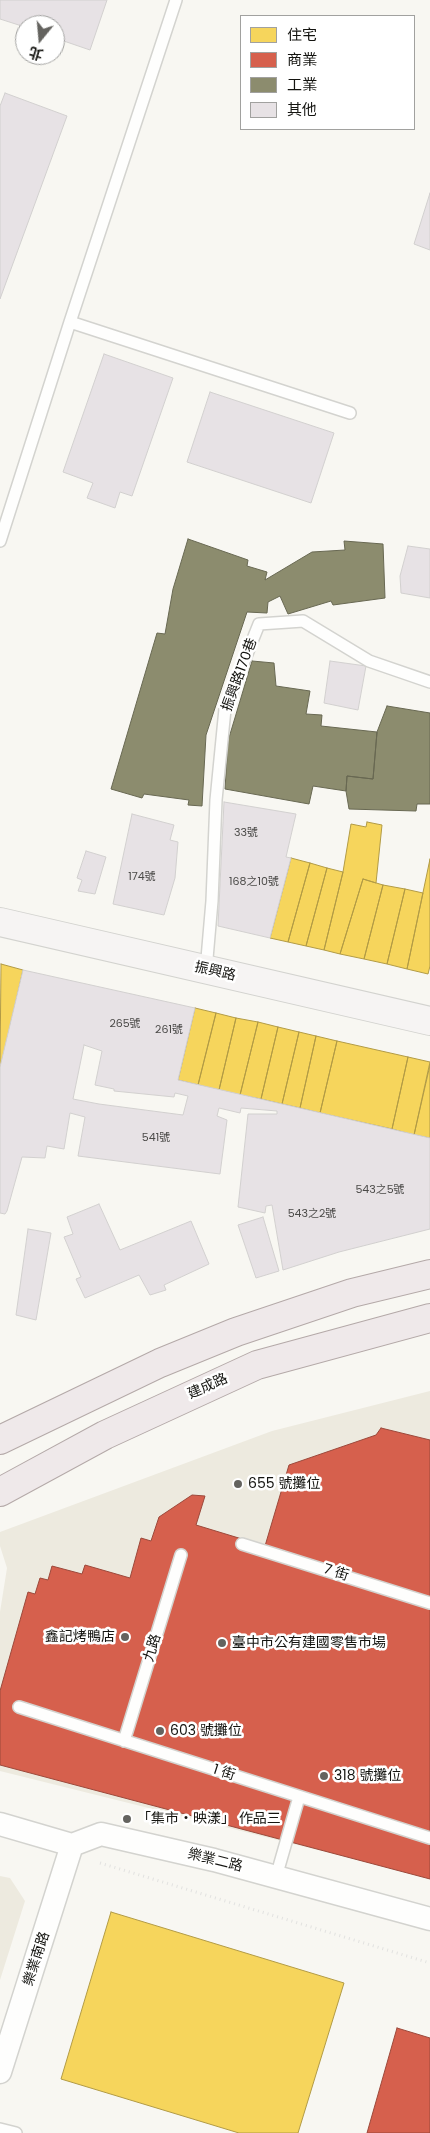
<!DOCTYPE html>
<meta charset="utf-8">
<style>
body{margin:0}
#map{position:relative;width:430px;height:2133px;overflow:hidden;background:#f8f7f2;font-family:Poppins,"Noto Sans TC",sans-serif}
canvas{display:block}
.legend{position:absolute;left:240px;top:15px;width:175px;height:115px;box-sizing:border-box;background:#fff;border:1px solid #a1a19f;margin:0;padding:6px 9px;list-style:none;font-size:15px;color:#141410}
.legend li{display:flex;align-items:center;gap:10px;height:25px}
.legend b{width:25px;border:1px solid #a1a19f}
.north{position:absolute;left:15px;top:15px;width:50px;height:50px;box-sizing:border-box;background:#fff;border:1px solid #a1a19f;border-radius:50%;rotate:197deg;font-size:14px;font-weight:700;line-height:20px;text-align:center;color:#141410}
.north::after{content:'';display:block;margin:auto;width:18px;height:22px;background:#64635f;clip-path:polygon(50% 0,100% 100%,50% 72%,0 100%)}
</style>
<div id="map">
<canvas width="430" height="2133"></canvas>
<ul class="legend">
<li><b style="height:14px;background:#f6d55c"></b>住宅</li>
<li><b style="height:14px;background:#d6604d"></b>商業</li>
<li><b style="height:14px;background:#8c8c6e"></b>工業</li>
<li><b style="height:14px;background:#e7e2e5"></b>其他</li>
</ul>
<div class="north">北</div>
</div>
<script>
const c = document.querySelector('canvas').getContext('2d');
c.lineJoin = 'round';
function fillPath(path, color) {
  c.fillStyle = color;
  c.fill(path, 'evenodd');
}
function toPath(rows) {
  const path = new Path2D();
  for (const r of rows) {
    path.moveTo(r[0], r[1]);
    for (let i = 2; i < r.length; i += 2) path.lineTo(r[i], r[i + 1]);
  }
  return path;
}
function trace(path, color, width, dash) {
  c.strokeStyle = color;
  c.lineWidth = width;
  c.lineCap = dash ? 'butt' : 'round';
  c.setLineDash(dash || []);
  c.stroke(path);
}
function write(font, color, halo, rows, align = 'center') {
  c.font = font + ' Poppins,"Noto Sans TC",sans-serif';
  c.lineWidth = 5;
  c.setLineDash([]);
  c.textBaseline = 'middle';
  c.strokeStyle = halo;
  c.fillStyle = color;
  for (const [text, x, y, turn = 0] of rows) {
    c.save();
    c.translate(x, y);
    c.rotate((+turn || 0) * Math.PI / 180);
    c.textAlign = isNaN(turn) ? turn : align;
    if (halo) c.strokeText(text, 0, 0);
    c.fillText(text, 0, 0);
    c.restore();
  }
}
fillPath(toPath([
 [430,1391,430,1878,0,1771,0,1612,7,1568,0,1546,0,1532,272,1431],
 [0,1876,10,1878,25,1901,0,1980]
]), '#edeadf');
const homes = toPath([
 [367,822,382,825,376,883,363,879,340,954,324,950,343,872,351,824,366,827,367,822],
 [291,858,310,863,288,942,270,938,291,858],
 [430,859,430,966,428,974,407,969,430,859],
 [310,863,327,868,306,946,288,942,310,863],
 [327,868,343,872,324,950,306,946,327,868],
 [363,879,383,885,364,959,340,954,363,879],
 [383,885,405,889,387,964,364,959,383,885],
 [405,889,423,893,407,969,387,964,405,889],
 [1,964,23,970,1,1067,0,1067,1,964],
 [195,1008,216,1013,198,1085,178,1080,195,1008],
 [216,1013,236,1018,219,1090,198,1085,216,1013],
 [236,1018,258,1022,240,1095,219,1090,236,1018],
 [258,1022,278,1027,261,1099,240,1095,258,1022],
 [278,1027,299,1032,282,1104,261,1099,278,1027],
 [299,1032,316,1036,300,1108,282,1104,299,1032],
 [316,1036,337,1041,320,1113,300,1108,316,1036],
 [337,1041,408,1057,392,1129,320,1113,337,1041],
 [408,1057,430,1062,414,1135,392,1129,408,1057],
 [430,1065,430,1138,414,1135,430,1065],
 [111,1912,344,1983,298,2133,239,2133,61,2079,111,1912]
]);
fillPath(homes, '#f6d55c');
trace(homes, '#b29b45', 1);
const shops = toPath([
 [381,1428,430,1440,430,1879,0,1765,0,1691,28,1592,35,1594,40,1578,48,1580,52,1566,82,1574,85,1565,130,1578,141,1538,151,1541,159,1517,192,1495,205,1496,196,1525,265,1546,289,1465,376,1435,381,1428],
 [397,2028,430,2038,430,2133,367,2133,397,2028]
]);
fillPath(shops, '#d6604d');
trace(shops, '#9c493b', 1);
const industry = toPath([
 [188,539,248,560,247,566,267,572,265,580,312,552,345,550,344,541,383,544,385,598,333,605,331,601,288,614,280,596,268,602,267,613,247,612,206,735,202,806,188,805,189,800,144,794,142,798,111,789,157,633,165,634,173,589,188,539],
 [252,661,274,663,276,686,310,691,306,714,322,715,321,726,377,732,373,779,347,776,346,791,313,786,309,804,225,789,228,741,252,661],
 [387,706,430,713,430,804,417,804,416,811,349,809,346,791,347,776,373,779,377,732,387,706]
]);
fillPath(industry, '#8c8c6e');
trace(industry, '#686852', 1);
const building = toPath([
 [0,0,107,0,90,50,55,38,55,25,25,25,25,27,0,19,0,0],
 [5,93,67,116,0,299,0,106,5,93],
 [430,193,430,250,414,244,430,193],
 [104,354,173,378,132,496,120,492,115,508,87,498,93,483,63,472,104,354],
 [210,392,334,433,311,503,187,462,210,392],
 [408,546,430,549,430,598,401,593,400,576,408,546],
 [330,661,366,666,358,710,324,703,330,661],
 [224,802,296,814,286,857,291,858,270,938,218,926,224,802],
 [132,814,174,825,170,840,178,842,175,878,164,915,113,904,132,814],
 [86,851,106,857,95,894,78,891,82,880,77,878,86,851],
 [23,970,195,1008,178,1080,430,1138,430,1229,339,1252,283,1270,272,1205,266,1206,265,1213,238,1207,248,1114,277,1114,277,1111,241,1108,240,1113,219,1108,217,1116,227,1120,220,1174,78,1156,85,1117,70,1113,64,1149,47,1146,45,1158,22,1157,7,1211,5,1214,0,1213,0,1067,23,970],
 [84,1045,102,1051,95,1085,114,1089,114,1091,174,1097,175,1093,188,1096,183,1115,99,1104,73,1099,84,1045],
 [99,1204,120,1250,191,1221,209,1264,164,1285,166,1290,150,1295,139,1275,85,1298,76,1279,81,1277,64,1237,73,1234,67,1217,99,1204],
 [263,1217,279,1271,256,1278,238,1225,263,1217],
 [28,1229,51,1233,36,1320,16,1315,28,1229]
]);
fillPath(building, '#e7e2e5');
trace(building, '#d2d0cf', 1);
const lane = toPath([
 [70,322,350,413],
 [0,541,70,322,176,0],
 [206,970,212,901,216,800,225,709,259,624,303,621,369,661,430,682],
 [242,1544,430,1603],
 [19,1707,430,1838],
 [124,1741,181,1555],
 [276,1877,299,1797],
 [0,2129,16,2133]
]);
const street = toPath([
 [0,1824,72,1845,101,1834,214,1860,430,1919],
 [0,2072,72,1845]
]);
const secondary = toPath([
 [0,922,430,1021]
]);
const primary = toPath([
 [0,1440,160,1363,236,1332,352,1293,430,1274],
 [0,1492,105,1435,257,1365,430,1318]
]);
trace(lane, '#d3d3cf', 14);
trace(street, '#d3d3cf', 25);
trace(secondary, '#d3d3cf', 30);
trace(primary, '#b4a9a8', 30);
trace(toPath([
 [100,1863,430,1963]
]), '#e2e2e0', 3, [1, 4]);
trace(lane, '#fefefd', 11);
trace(street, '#fefefd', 22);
trace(secondary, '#f6f4f3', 28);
trace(primary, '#efe9ea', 28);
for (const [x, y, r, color] of [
 [238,1484,5,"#64635f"],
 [125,1637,5,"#64635f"],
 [222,1643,5,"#64635f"],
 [160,1731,5,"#64635f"],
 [324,1776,5,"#64635f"],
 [127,1819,5,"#64635f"]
]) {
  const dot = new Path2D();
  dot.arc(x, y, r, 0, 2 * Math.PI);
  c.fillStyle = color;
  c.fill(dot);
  trace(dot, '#fff', 2);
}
write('11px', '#4b4a48', null, [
 ["33號",246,833],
 ["174號",142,877],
 ["168之10號",254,882],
 ["265號",125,1024],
 ["261號",169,1030],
 ["541號",156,1138],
 ["543之5號",380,1190],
 ["543之2號",312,1214]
]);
write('14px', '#141410', '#fff', [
 ["振興路170巷",240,675,-70],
 ["振興路",215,972,13],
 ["建成路",208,1387,-24],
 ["7 街",336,1573,18],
 ["九路",153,1648,-73],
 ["1 街",224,1773,18],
 ["樂業二路",215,1861,14],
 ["樂業南路",37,1959,-72]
]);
write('14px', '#141410', '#fff', [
 ["655 號攤位",248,1484],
 ["鑫記烤鴨店",115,1637,"right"],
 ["臺中市公有建國零售市場",232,1643],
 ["603 號攤位",170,1731],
 ["318 號攤位",334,1776],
 ["「集市‧映漾」 作品三",137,1819]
], 'left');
</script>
